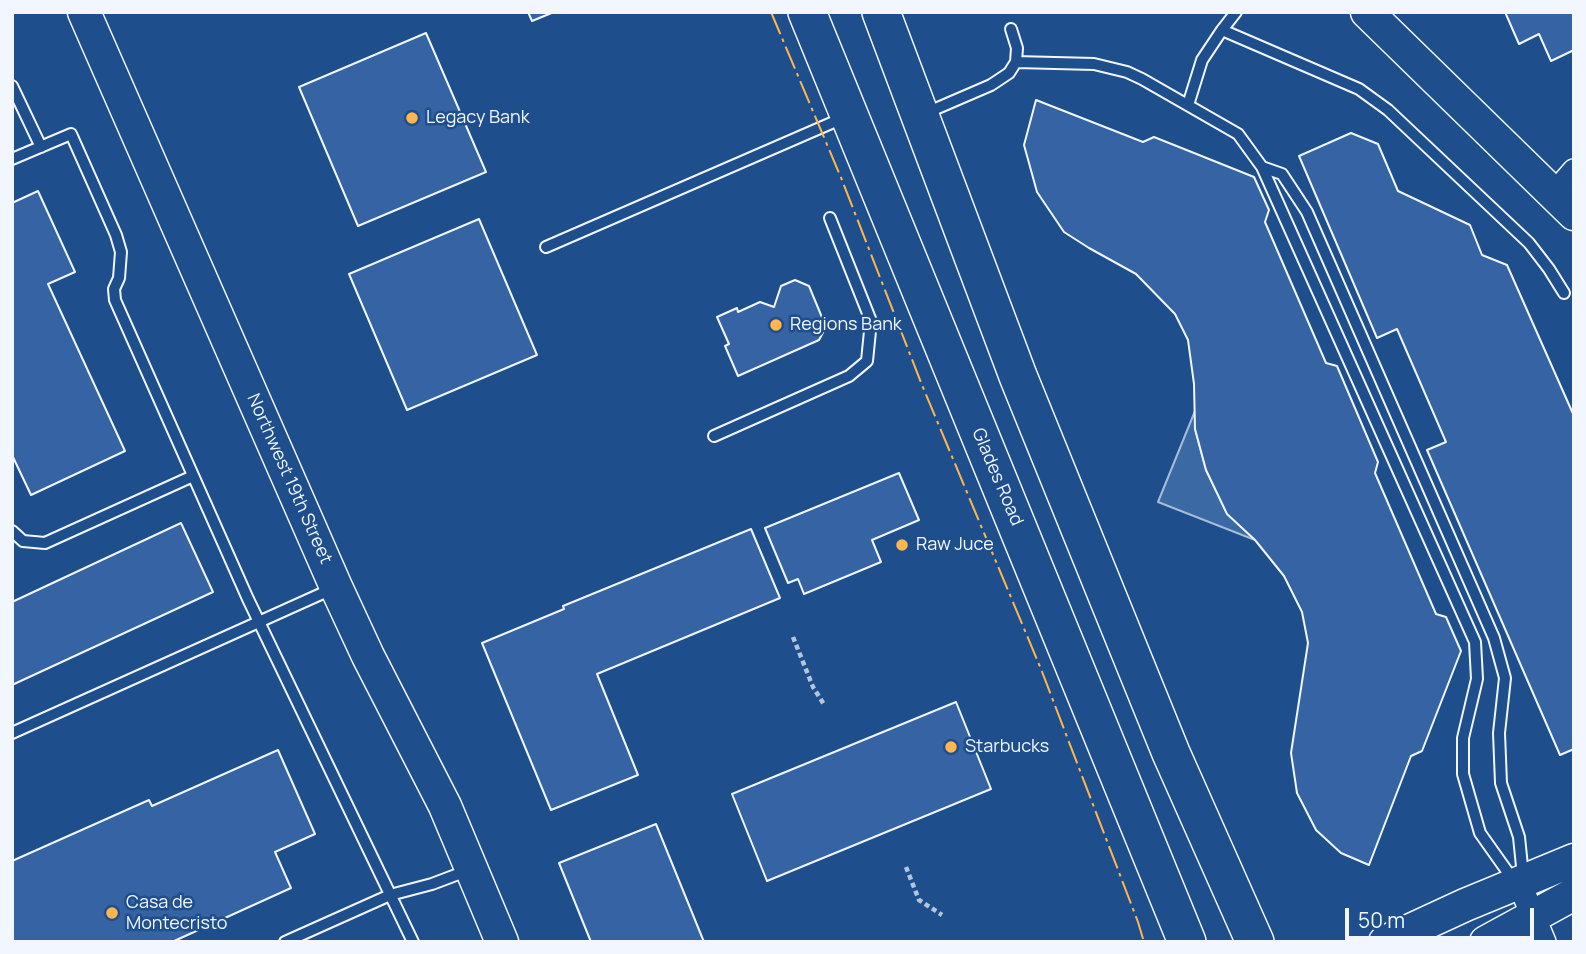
<!DOCTYPE html>
<style>
body{margin:0}
#map{position:relative;width:1586px;height:954px;overflow:hidden;background:#1f4e8c;font-family:Manrope,sans-serif}
canvas{display:block}
.frame{position:absolute;inset:0;border:14px solid #f2f6ff;pointer-events:none}
.scale{position:absolute;left:1345px;top:908px;width:189px;height:32px;box-sizing:border-box;border:4px solid #f2f6ff;border-top:0;padding-left:9px;font-size:21px;line-height:24px;white-space:nowrap;color:#f2f6ff;-webkit-text-stroke:5px #1f4e8c;paint-order:stroke}
</style>
<div id="map">
<canvas width="1586" height="954"></canvas>
<div class="frame"></div>
<div class="scale">50 m</div>
</div>
<script>
const c = document.querySelector('canvas').getContext('2d');
c.lineJoin = 'round';
function fillPath(path, color) {
  c.fillStyle = color;
  c.fill(path, 'evenodd');
}
function toPath(rows) {
  const path = new Path2D();
  for (const r of rows) {
    path.moveTo(r[0], r[1]);
    for (let i = 2; i < r.length; i += 2) path.lineTo(r[i], r[i + 1]);
  }
  return path;
}
function trace(path, color, width, dash) {
  c.strokeStyle = color;
  c.lineWidth = width;
  c.lineCap = dash ? 'butt' : 'round';
  c.setLineDash(dash || []);
  c.stroke(path);
}
function write(font, color, halo, rows, align = 'center') {
  c.font = font + ' Manrope,sans-serif';
  c.lineWidth = 5;
  c.setLineDash([]);
  c.textBaseline = 'middle';
  c.strokeStyle = halo;
  c.fillStyle = color;
  for (const [text, x, y, turn = 0] of rows) {
    c.save();
    c.translate(x, y);
    c.rotate((+turn || 0) * Math.PI / 180);
    c.textAlign = isNaN(turn) ? turn : align;
    if (halo) c.strokeText(text, 0, 0);
    c.fillText(text, 0, 0);
    c.restore();
  }
}
const water = toPath([
 [1195,411,1195,429,1206,470,1227,513,1255,540,1158,502,1195,411]
]);
fillPath(water, '#3b69a3');
trace(water, '#a8bbd7', 2);
const building = toPath([
 [528,12,554,12,532,21,528,12],
 [1505,12,1574,12,1574,50,1551,61,1539,34,1519,44,1505,12],
 [426,33,486,172,358,226,299,87,426,33],
 [1036,100,1143,142,1154,137,1254,177,1269,210,1265,222,1326,363,1337,366,1378,462,1375,473,1436,614,1446,617,1461,651,1422,751,1411,756,1369,865,1341,853,1316,830,1297,793,1291,753,1308,643,1302,612,1284,576,1255,540,1227,514,1206,470,1195,429,1194,384,1188,340,1175,314,1136,274,1089,248,1064,232,1037,192,1024,145,1036,100],
 [1351,133,1378,144,1398,191,1470,225,1482,255,1507,265,1574,416,1574,749,1560,755,1427,450,1446,442,1397,329,1377,338,1299,156,1351,133],
 [38,191,75,272,48,284,125,451,31,495,12,455,12,203,38,191],
 [479,219,537,355,407,410,349,274,479,219],
 [795,280,809,286,826,327,819,340,738,376,725,346,729,344,717,317,737,308,738,312,760,302,774,307,781,286,795,280],
 [899,473,919,520,872,540,881,562,804,594,798,579,788,583,765,528,899,473],
 [181,523,213,592,12,685,12,602,181,523],
 [751,529,780,598,597,674,638,775,551,810,482,643,564,609,563,606,751,529],
 [956,702,991,789,767,881,732,794,956,702],
 [278,750,315,834,275,852,291,888,172,942,12,942,12,861,149,800,152,806,278,750],
 [656,824,704,942,591,942,559,863,656,824]
]);
fillPath(building, '#3563a3');
trace(building, '#f2f6ff', 2);
const lane = toPath([
 [1222,30,1359,89,1388,110,1529,243,1549,269,1564,293],
 [1016,62,1094,64,1127,72,1142,79,1238,134,1262,167,1475,642,1477,679,1463,738,1463,774,1480,833,1514,881],
 [12,86,41,147],
 [1188,105,1202,60,1222,30,1236,12],
 [926,113,991,85,1009,73,1016,62,1017,48,1011,29],
 [12,159,71,134,116,235,121,252,119,278,114,289,115,300,248,599,413,942],
 [1262,167,1282,174,1307,212,1494,638,1505,678,1499,733,1501,783,1519,837,1523,876],
 [546,247,843,118],
 [714,436,849,376,867,361,871,321,830,218],
 [12,531,23,541,45,543,193,476],
 [12,733,332,589],
 [285,942,390,895,432,884,469,870]
]);
const street = toPath([
 [1554,194,1574,171],
 [1526,899,1544,942]
]);
const secondary = toPath([
 [84,12,336,587,368,656,445,806,502,942],
 [1367,12,1574,214],
 [1385,942,1465,905,1574,860],
 [1486,942,1574,894]
]);
const primary = toPath([
 [807,12,1187,942],
 [881,12,1018,376,1171,753,1255,942]
]);
trace(lane, '#f2f6ff', 14);
trace(street, '#f2f6ff', 26);
trace(secondary, '#f2f6ff', 35);
trace(primary, '#f2f6ff', 40);
trace(toPath([
 [793,637,813,687,825,706],
 [906,867,919,900,942,915]
]), '#b3c4dc', 4.5, [5, 3.5]);
trace(lane, '#1f4e8c', 10);
trace(street, '#1f4e8c', 23);
trace(secondary, '#1f4e8c', 32);
trace(primary, '#1f4e8c', 37);
trace(toPath([
 [771,12,842,180,922,385,1041,669,1138,922,1144,942]
]), '#ffb74d', 2, [24, 5, 3.5, 5]);
for (const [x, y, r, color] of [
 [412,118,7,"#ffb74d"],
 [776,325,7,"#ffb74d"],
 [902,545,7,"#ffb74d"],
 [951,747,7,"#ffb74d"],
 [112,913,7,"#ffb74d"]
]) {
  const dot = new Path2D();
  dot.arc(x, y, r, 0, 2 * Math.PI);
  c.fillStyle = color;
  c.fill(dot);
  trace(dot, '#1f4e8c', 2.5);
}
write('18px', '#f2f6ff', '#1f4e8c', [
 ["Legacy Bank",426,118],
 ["Regions Bank",790,325],
 ["Raw Juce",916,545],
 ["Starbucks",965,747],
 ["Casa de",126,903],
 ["Montecristo",126,924]
], 'left');
write('18px', '#f2f6ff', '#1f4e8c', [
 ["Glades Road",997,477,67],
 ["Northwest 19th Street",289,479,66]
]);
</script>
